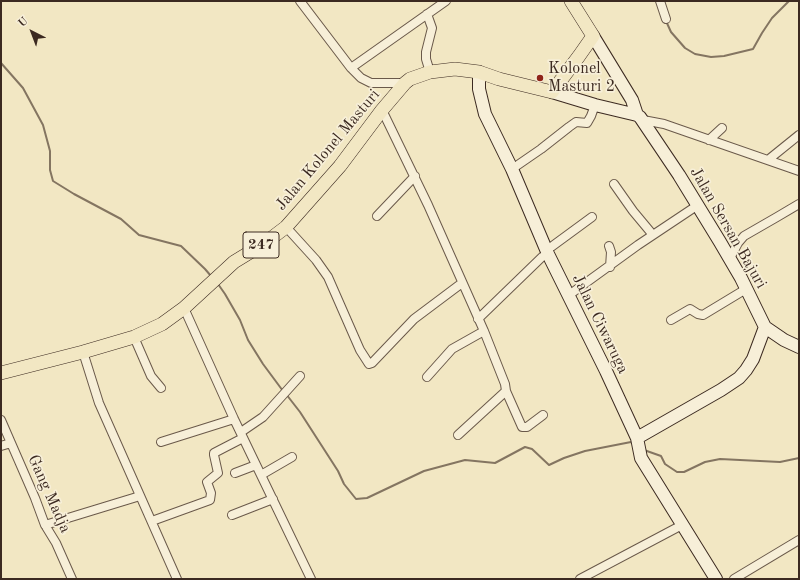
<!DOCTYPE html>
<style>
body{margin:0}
#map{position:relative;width:800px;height:580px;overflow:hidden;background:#f2e7c3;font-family:"Old Standard TT",serif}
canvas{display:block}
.frame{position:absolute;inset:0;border:2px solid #3c2a21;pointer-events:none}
.north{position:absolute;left:12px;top:12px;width:40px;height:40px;-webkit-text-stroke:3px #f7efd8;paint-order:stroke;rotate:318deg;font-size:11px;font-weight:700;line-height:16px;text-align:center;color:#3c2a21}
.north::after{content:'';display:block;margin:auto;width:14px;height:18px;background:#3c2a21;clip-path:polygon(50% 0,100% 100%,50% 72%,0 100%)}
</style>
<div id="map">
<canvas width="800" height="580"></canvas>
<div class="frame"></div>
<div class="north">U</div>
</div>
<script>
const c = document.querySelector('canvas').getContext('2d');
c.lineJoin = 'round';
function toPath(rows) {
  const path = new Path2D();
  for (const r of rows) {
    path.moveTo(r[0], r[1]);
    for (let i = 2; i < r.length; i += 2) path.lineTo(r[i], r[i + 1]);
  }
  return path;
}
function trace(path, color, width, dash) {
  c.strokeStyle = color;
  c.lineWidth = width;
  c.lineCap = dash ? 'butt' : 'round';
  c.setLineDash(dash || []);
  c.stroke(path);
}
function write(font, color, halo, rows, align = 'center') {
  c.font = font + ' "Old Standard TT",serif';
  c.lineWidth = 3.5;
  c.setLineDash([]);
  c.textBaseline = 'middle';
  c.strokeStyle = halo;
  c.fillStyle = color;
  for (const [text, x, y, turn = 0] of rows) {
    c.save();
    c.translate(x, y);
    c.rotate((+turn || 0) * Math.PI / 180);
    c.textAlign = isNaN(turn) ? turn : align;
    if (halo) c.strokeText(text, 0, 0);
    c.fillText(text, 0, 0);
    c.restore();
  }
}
trace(toPath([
 [666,21,671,32,685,48,695,54,711,57,724,56,753,49,762,33,772,18,789,1],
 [1,63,23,88,43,125,50,151,50,170,53,181,74,194,121,219,139,235,181,246,205,269,211,276],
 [218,284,225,294,240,320,248,340,263,364,283,391],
 [286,394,300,412,338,471,344,484,356,499,367,498,424,471,465,460,495,463,525,447,532,449,549,465,564,458,585,451,631,442,634,443],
 [644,450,661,456,665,464,677,472,684,472,705,462,720,459,780,462,799,458]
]), '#847561', 2);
const street = toPath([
 [300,1,351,68,361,78,371,83,405,83],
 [660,1,666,19],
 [427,14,432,28,426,52,426,59,430,72],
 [351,68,446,1],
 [382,110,428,205,484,331,505,384,506,391,458,435],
 [643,120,664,124,799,171],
 [709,140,722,128],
 [768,160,799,135],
 [512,169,541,149,569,127,576,122,587,123,591,116,595,105],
 [614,184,633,211,653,235],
 [377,216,415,176],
 [286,227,316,260,328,277,360,350,369,364,372,363,414,319,462,283],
 [609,246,611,252,610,267],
 [547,250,592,217],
 [730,258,738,243,744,236,777,217,799,204],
 [569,295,638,245,698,205],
 [184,308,234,419,311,579],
 [478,319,542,257,548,254],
 [671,320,690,309,698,314,703,315,746,289],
 [134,337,151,376,161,388],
 [83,352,99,403,177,579],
 [427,377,452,349,484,331],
 [506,391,522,427,527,427,543,415],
 [1,420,35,498,45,525,56,543,72,579],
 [241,432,263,417,300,376],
 [161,442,234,419],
 [1,446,11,443],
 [235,473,256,465],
 [261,475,292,457],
 [232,515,273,499],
 [152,521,210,500,211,493,207,482,218,473,214,455,214,453,243,438],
 [45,525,140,496],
 [580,579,682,525],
 [734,579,799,540]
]);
const secondary = toPath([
 [593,36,632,100,637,115],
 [479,72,479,89,485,114,512,169,548,254,606,371,637,438,641,458,716,579],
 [552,92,595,105,637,115,640,117,679,175,720,242,741,278,765,327,784,340,799,347],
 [637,438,721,390,739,378,746,370,753,359,765,327]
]);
const primary = toPath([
 [1,373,83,352,134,337,162,324,184,308,234,262,265,243,286,227,340,166,382,110,405,83,410,79,430,72,455,69,479,72,499,79,552,92,579,56,593,36,571,1]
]);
trace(street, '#6a594a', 10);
trace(secondary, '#3c2a21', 14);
trace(primary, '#3c2a21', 14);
trace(street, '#f7efd8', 8);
trace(secondary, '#f7efd8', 12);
trace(primary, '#f2e7c3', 13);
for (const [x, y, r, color] of [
 [540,78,4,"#8f2418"]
]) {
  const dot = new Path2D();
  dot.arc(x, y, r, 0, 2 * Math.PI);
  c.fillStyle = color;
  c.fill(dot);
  trace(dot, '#f7efd8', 1.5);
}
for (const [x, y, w] of [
 [261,245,36]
]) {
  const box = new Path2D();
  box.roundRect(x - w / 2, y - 13, w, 26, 3);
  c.fillStyle = '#f7efd8';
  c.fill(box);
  trace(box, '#3c2a21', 1);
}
write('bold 15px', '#3c2a21', null, [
 ["247",261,245]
]);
write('16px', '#3c2a21', '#f7efd8', [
 ["Kolonel",548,69],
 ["Masturi 2",548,87]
], 'left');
write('16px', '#3c2a21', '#f7efd8', [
 ["Jalan Kolonel Masturi",328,150,-50],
 ["Jalan Sersan Bajuri",728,228,60],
 ["Jalan Ciwaruga",600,324,64],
 ["Gang Madja",49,494,66]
]);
</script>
